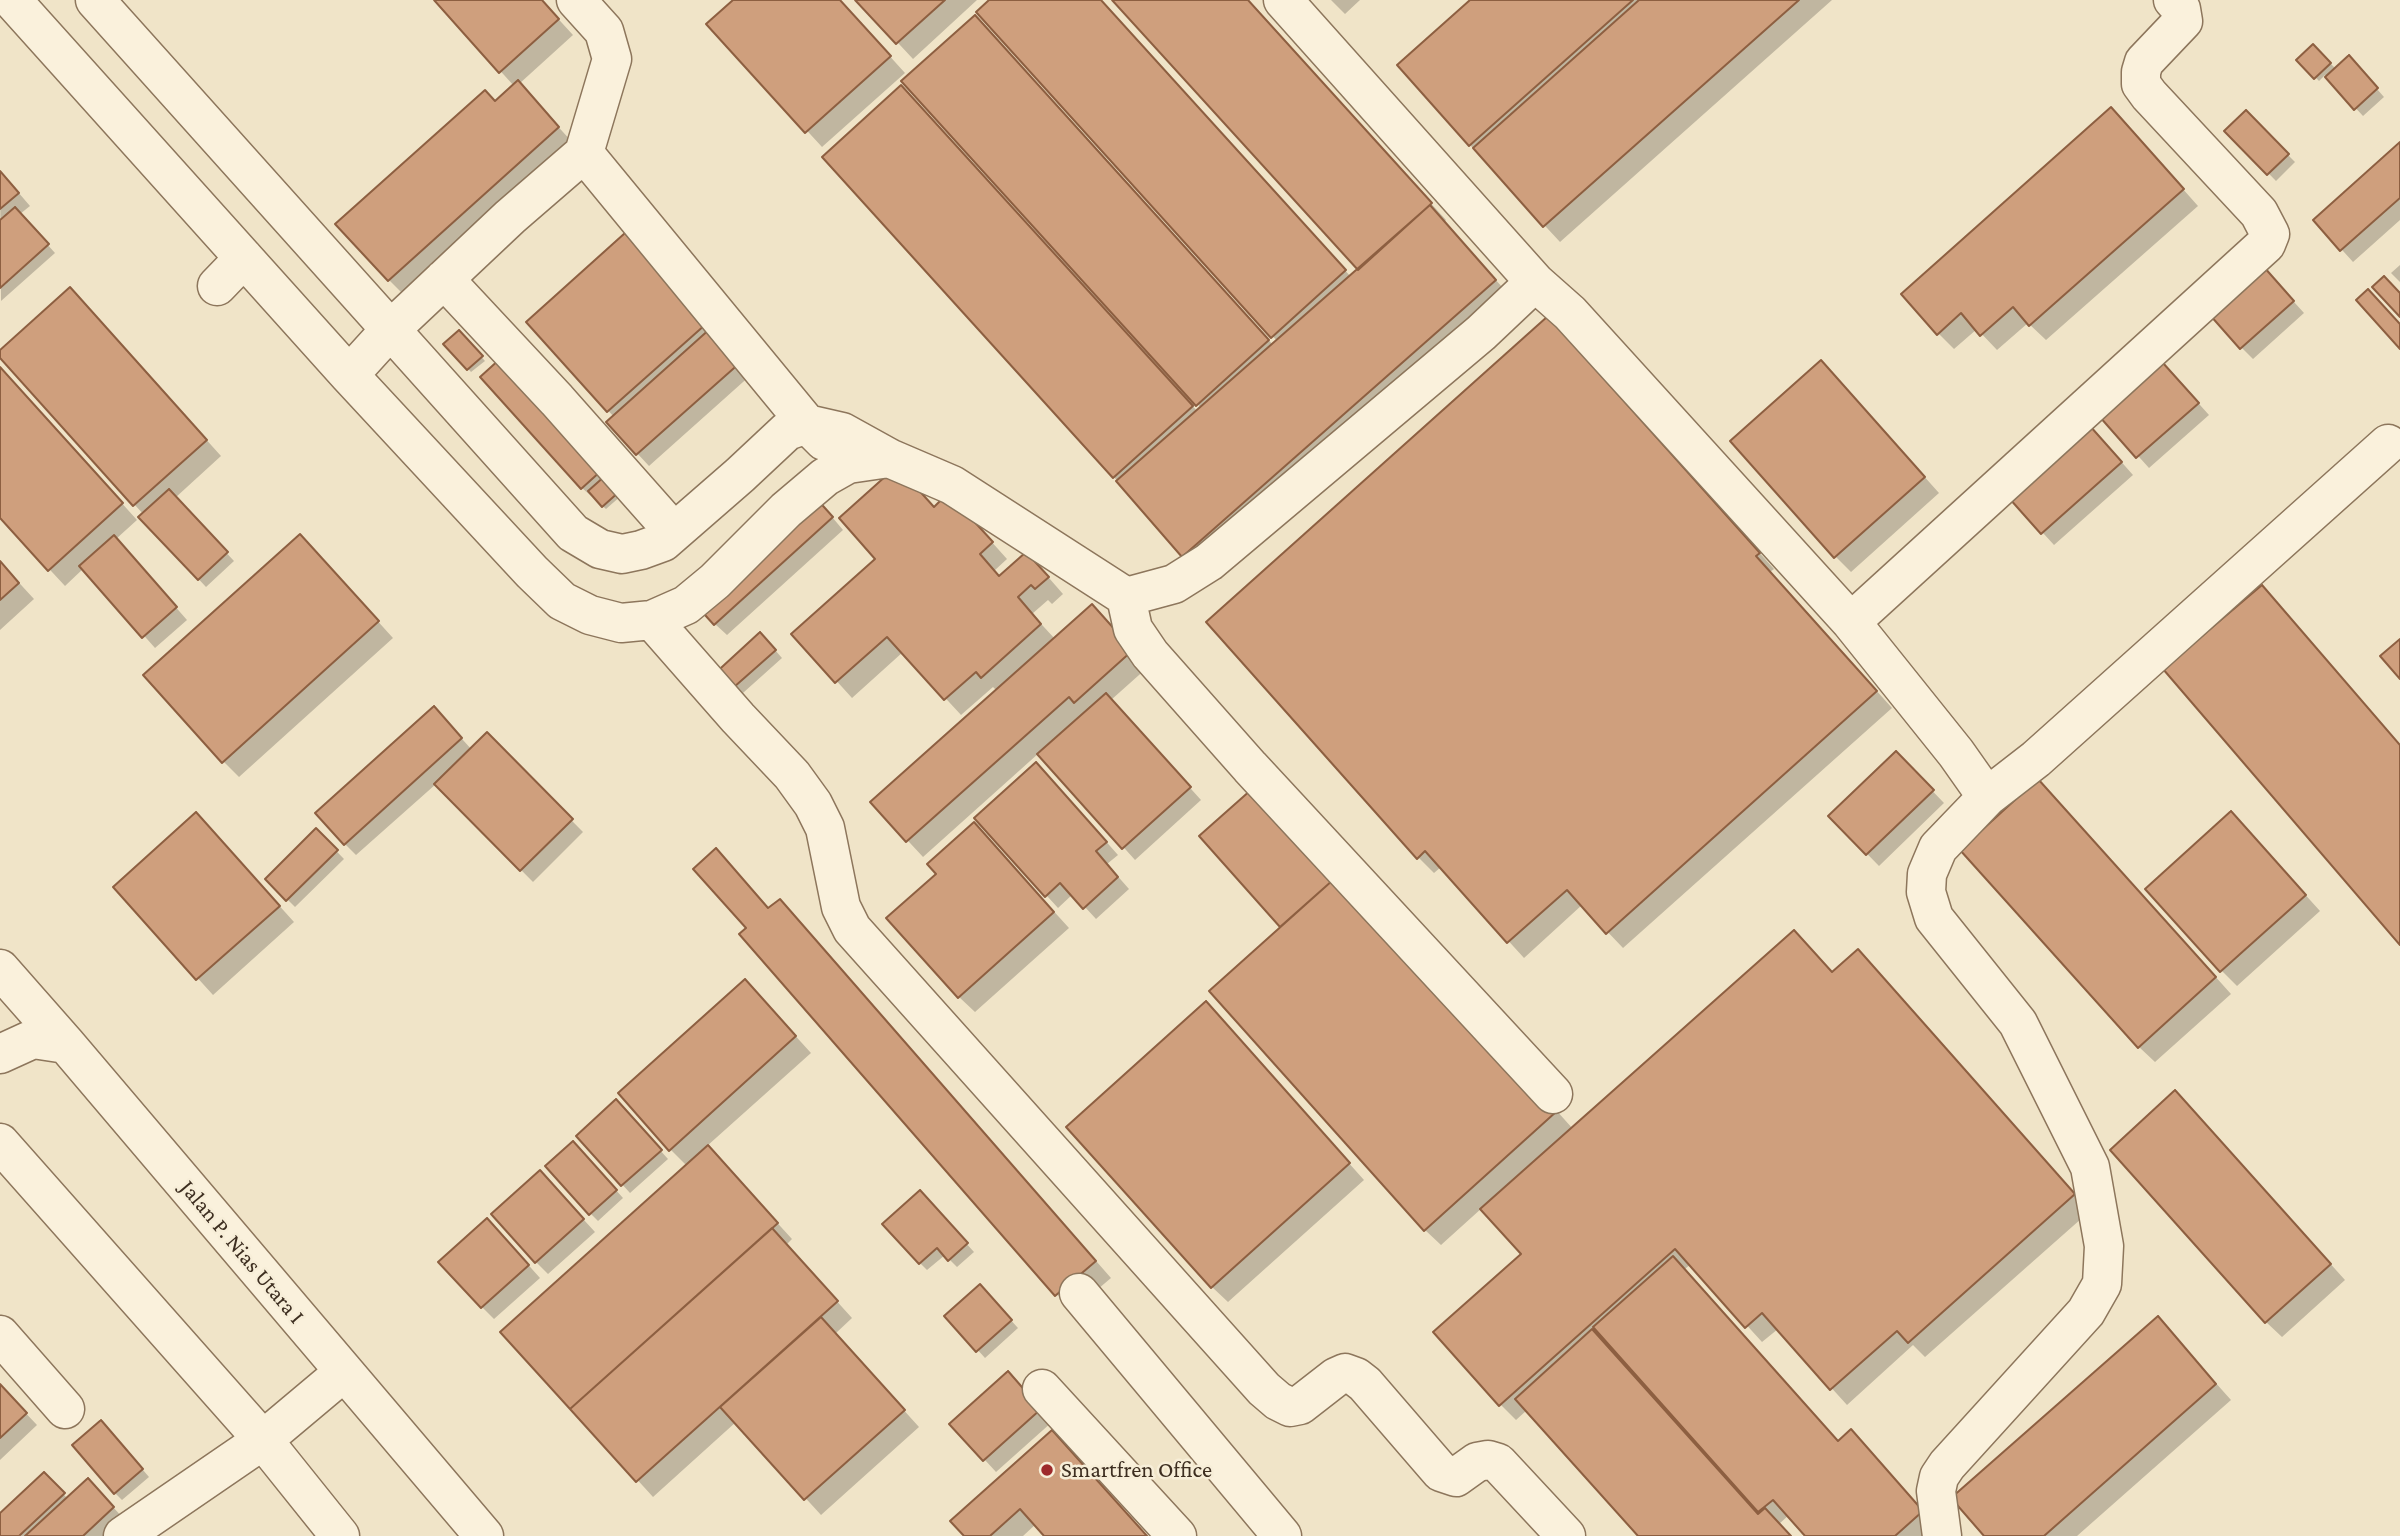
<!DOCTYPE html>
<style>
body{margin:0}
canvas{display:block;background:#f0e4c8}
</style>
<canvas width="2400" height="1536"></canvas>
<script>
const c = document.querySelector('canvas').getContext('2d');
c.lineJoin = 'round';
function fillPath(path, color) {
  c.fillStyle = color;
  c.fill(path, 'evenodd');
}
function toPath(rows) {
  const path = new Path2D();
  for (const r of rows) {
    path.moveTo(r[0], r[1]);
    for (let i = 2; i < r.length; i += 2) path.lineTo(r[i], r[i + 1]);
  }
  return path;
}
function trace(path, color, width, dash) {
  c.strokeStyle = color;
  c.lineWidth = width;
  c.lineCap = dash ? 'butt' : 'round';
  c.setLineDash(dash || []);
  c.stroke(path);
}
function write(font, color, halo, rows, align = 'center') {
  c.font = font + ' "Crimson Pro",serif';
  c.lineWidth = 5;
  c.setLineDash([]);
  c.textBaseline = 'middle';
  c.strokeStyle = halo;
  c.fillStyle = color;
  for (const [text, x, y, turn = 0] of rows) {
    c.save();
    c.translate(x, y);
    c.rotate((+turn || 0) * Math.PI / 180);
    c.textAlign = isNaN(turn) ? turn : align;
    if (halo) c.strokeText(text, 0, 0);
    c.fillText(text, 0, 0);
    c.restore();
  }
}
fillPath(toPath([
 [436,0,541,0,573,35,519,84,574,144,405,296,389,280,496,103,514,86],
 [735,0,839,0,905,73,822,147,709,24],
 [858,0,977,0,913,59],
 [992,0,1100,0,1352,278,1360,271,1114,0,1247,0,1446,220,1444,222,1511,297,1199,571,824,157,917,103,1198,412,1202,409,904,82,990,33,1274,346,1278,342,978,12],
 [1331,0,1360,0,1345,14],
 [1473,0,1832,0,1560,242,1470,145],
 [2313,46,2336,69,2356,65,2384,97,2363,116,2325,75,2319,81,2299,60],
 [2246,113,2295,162,2276,181,2227,131],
 [2127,126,2198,206,2046,340,2028,323,1997,350,1977,329,1954,349,1938,333],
 [2400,145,2400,220,2353,262,2315,220],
 [0,171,30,206,20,214,55,253,1,301],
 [625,236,752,374,649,466,608,422,614,417,528,323],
 [2400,265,2400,282,2391,273],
 [2267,272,2304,313,2253,359,2241,347],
 [85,305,221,456,175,498,234,561,206,587,141,518,144,515,0,356,0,352],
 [459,332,485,361,471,372,446,344],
 [1564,335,1774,569,1770,572,1892,708,1623,948,1582,905,1524,958,1441,867,1434,873,1419,858,1209,622],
 [501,360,622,495,606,509,582,488],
 [2166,367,2209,415,2149,468,2095,408],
 [0,368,137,520,116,539,187,620,155,648,84,568,65,586,0,516],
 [1836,378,1939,493,1851,572,1835,556],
 [2102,440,2133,475,2054,545,2011,498],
 [934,508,964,511,1007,559,994,571,1000,578,1042,570,1063,594,1052,604,1048,600,1032,614,1055,639,1092,606,1148,667,1111,700,1201,800,1135,860,1039,753,923,857,872,802,997,691,993,687,961,715,903,652,852,698,794,634],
 [827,511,843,530,727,635,715,624],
 [315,552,393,638,239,777,223,761],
 [0,562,34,599,0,630],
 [2262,587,2400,745,2400,942],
 [768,642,782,658,734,701,726,694],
 [445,720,472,750,487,735,583,832,533,882,436,784,356,855,345,844],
 [1896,753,1944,803,1879,866,1830,816],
 [1048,776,1118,855,1107,864,1129,889,1096,919,1073,894,1058,908,976,818],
 [2054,797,2231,994,2155,1062,2139,1047],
 [2246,829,2320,911,2237,986,2221,970],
 [211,830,294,922,213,995,115,887],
 [316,830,344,859,295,907,267,879],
 [1201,836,1358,889,1573,1129,1833,974,1873,967,2090,1211,1925,1357,1913,1345,1847,1405,1778,1329,1762,1342,1691,1264,1685,1269,1839,1442,1937,1527,1928,1536,1807,1536,1789,1515,1779,1524,1790,1536,1640,1536,1527,1410,1516,1420,1500,1404,1523,1254,1482,1208,1441,1245,1425,1230,1283,927],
 [1607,1339,1693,1438,1691,1440,1603,1343],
 [989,840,1069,928,975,1012,959,997],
 [732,866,770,909,780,901,795,917,1111,1278,1072,1311,742,934,748,928],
 [761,998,811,1053,707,1146,792,1239,786,1245,852,1318,835,1334,919,1427,821,1515,736,1422,653,1497,503,1332,687,1166,670,1149],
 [1221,1020,1364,1180,1228,1302,1212,1287],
 [623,1109,668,1159,630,1193,578,1136],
 [2191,1109,2345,1280,2282,1337,2266,1322],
 [581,1151,623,1198,598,1221,590,1213],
 [552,1185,595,1232,548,1274,536,1262],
 [927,1200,974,1252,957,1267,945,1255,927,1270,920,1263],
 [499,1232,540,1278,494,1319,482,1307],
 [987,1294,1018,1328,985,1358,947,1316],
 [2173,1335,2231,1400,2077,1536,1986,1536],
 [1008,1374,1052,1422,996,1472,952,1424],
 [0,1386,37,1425,0,1460],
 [108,1429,149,1477,122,1500,115,1493],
 [1051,1432,1146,1536,1046,1536,1036,1524,1023,1536,966,1536],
 [44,1474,68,1499,99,1492,125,1520,108,1536,0,1536,0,1516]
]), '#0003');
const building = toPath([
 [434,0,542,0,559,19,499,73,434,0],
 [733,0,840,0,891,56,805,133,706,24,733,0],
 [855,0,945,0,896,44,855,0],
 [989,0,1101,0,1346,270,1271,338,976,12,989,0],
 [1112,0,1248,0,1432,203,1358,270,1112,0],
 [1470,0,1633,0,1469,146,1397,65,1470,0],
 [1639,0,1799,0,1543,227,1473,148,1639,0],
 [975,15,1269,340,1196,406,901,81,975,15],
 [2313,44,2331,63,2314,79,2296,60,2313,44],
 [2349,55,2378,88,2354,110,2325,77,2349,55],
 [518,80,559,127,388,281,335,224,485,90,495,101,518,80],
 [901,85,1193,406,1113,478,822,157,901,85],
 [2111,107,2184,189,2029,326,2013,307,1980,336,1961,313,1937,335,1901,294,2111,107],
 [2246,110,2289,154,2267,175,2224,131,2246,110],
 [2400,142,2400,198,2340,251,2313,220,2400,142],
 [0,171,19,193,0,209,0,171],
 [1430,205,1496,280,1182,557,1116,481,1430,205],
 [15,207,49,244,0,288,0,220,15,207],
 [625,233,706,324,607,412,526,322,625,233],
 [2256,258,2294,301,2240,349,2202,306,2256,258],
 [2384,276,2400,293,2400,317,2372,287,2384,276],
 [70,287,207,440,133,506,0,358,0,350,70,287],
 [2368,289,2400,324,2400,349,2356,300,2368,289],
 [1548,316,1760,553,1756,556,1877,691,1606,934,1567,890,1507,943,1425,851,1417,859,1206,622,1548,316],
 [712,327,742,361,636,455,606,422,712,327],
 [459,330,483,356,467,370,443,344,459,330],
 [2154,353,2199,403,2136,458,2092,408,2154,353],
 [501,358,602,470,581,489,480,377,501,358],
 [1821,360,1925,477,1834,558,1730,441,1821,360],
 [0,367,123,503,48,571,0,518,0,367],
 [2090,426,2122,462,2041,534,2009,498,2090,426],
 [897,466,934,507,948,493,993,542,980,554,999,576,1026,552,1049,577,1035,589,1031,585,1018,597,1041,624,981,678,976,672,944,700,887,637,835,683,791,634,875,559,839,518,897,466],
 [606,475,620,491,602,507,588,491,606,475],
 [169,489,228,552,198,580,138,517,169,489],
 [815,497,833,517,714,625,696,605,815,497],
 [300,534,379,621,222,763,143,675,300,534],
 [114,535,177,607,142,638,79,566,114,535],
 [0,561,19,583,0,600,0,561],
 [2262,585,2400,745,2400,945,2163,669,2262,585],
 [1092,604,1133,650,1074,703,1069,697,906,842,870,802,1092,604],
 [760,632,776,650,725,695,710,678,760,632],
 [2400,639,2400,679,2380,656,2400,639],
 [1106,693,1191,787,1122,849,1037,754,1106,693],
 [434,706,462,738,344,845,315,813,434,706],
 [487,732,573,819,520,871,434,784,487,732],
 [1896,751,1934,790,1866,855,1828,816,1896,751],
 [1036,762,1107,842,1096,851,1118,877,1083,909,1060,883,1045,897,974,818,1036,762],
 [2038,779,2216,977,2138,1048,1960,850,2038,779],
 [1252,789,1333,880,1280,927,1199,836,1252,789],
 [2231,811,2306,895,2220,972,2145,889,2231,811],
 [196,812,280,906,196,980,113,887,196,812],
 [974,822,1054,912,958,998,886,918,936,874,927,864,974,822],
 [316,828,338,850,286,901,265,879,316,828],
 [716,848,768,908,780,899,1096,1261,1055,1296,739,934,746,928,693,869,716,848],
 [1343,871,1557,1111,1424,1231,1209,991,1343,871],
 [1794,930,1832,972,1858,949,2075,1194,1908,1343,1897,1331,1830,1390,1762,1313,1745,1328,1675,1249,1499,1406,1433,1332,1521,1254,1480,1209,1794,930],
 [745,979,796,1036,669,1151,618,1093,745,979],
 [1206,1001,1350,1163,1211,1288,1066,1127,1206,1001],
 [2175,1090,2331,1264,2265,1323,2110,1150,2175,1090],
 [616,1099,662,1150,621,1186,576,1136,616,1099],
 [573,1141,617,1190,589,1215,545,1166,573,1141],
 [708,1145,778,1223,570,1409,500,1332,708,1145],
 [540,1170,584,1219,535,1263,491,1214,540,1170],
 [920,1190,968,1243,948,1261,937,1248,919,1264,882,1224,920,1190],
 [487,1218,529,1265,481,1308,438,1262,487,1218],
 [772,1228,838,1301,636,1482,570,1409,772,1228],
 [1673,1256,1838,1441,1851,1429,1923,1511,1895,1536,1805,1536,1773,1500,1758,1512,1593,1327,1673,1256],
 [980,1284,1012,1320,976,1352,944,1316,980,1284],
 [2158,1316,2216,1384,2044,1536,1984,1536,1951,1498,2158,1316],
 [821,1317,905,1410,804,1500,720,1407,821,1317],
 [1592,1329,1758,1514,1765,1508,1791,1536,1638,1536,1515,1399,1592,1329],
 [1008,1371,1041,1409,983,1461,949,1424,1008,1371],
 [0,1384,27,1413,0,1438,0,1384],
 [101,1420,143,1469,114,1494,72,1445,101,1420],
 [1052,1430,1147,1536,1044,1536,1020,1509,990,1536,964,1536,950,1521,1052,1430],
 [44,1472,65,1493,19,1536,0,1536,0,1513,44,1472],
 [88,1478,114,1507,83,1536,25,1536,88,1478]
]);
fillPath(building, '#cf9f7d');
trace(building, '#8d5f41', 2);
const minor = toPath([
 [12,0,349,375,532,572,562,601,590,615,621,623,652,620,686,605,715,581,786,510,825,477,848,464,889,458],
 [95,0,573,533,600,549,622,554,641,550,663,542,740,475,787,431,807,424,842,432,889,458,952,485,1126,597,1133,629,1150,654,1250,767,1553,1094],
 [1283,0,1535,282],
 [584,153,807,424,824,441],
 [444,279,557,400,674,532],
 [217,286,244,258],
 [349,375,389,331,510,217,584,153,612,59,604,31,576,0],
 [1126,597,1174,584,1209,562,1481,333,1535,282,1570,313,1851,622,1956,753,1987,797,1938,848,1927,874,1926,892,1934,918,2018,1023,2090,1167,2104,1246,2102,1284,2086,1312,1947,1465,1939,1477,1936,1491,1942,1536],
 [652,620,738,718,792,775,813,804,825,828,841,907,852,929,1264,1389,1278,1401,1290,1407,1300,1405,1336,1377,1345,1373,1356,1377,1365,1384,1441,1472,1456,1477,1477,1462,1488,1460,1498,1463,1566,1536],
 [1851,622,2266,244,2270,234,2259,213,2149,95,2141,84,2141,72,2144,62,2183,21,2181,9,2173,0],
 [1987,797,2036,759,2388,444],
 [0,969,66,1044,484,1536],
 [0,1054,33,1039,66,1044],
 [0,1143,263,1440,340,1536],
 [1079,1293,1282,1536],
 [0,1335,65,1409],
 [1042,1389,1177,1536],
 [123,1536,263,1440,344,1372]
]);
trace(minor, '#8d765c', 41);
trace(minor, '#faf1dc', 38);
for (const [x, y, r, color] of [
 [1047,1470,7,"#9e2a2b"]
]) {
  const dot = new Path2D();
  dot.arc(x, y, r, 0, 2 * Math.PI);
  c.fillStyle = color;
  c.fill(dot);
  trace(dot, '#f7eed8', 2.5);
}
write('23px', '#3d2e20', '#f7eed8', [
 ["Jalan P. Nias Utara I",242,1252,50]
]);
write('23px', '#3d2e20', '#f7eed8', [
 ["Smartfren Office",1061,1470]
], 'left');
</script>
